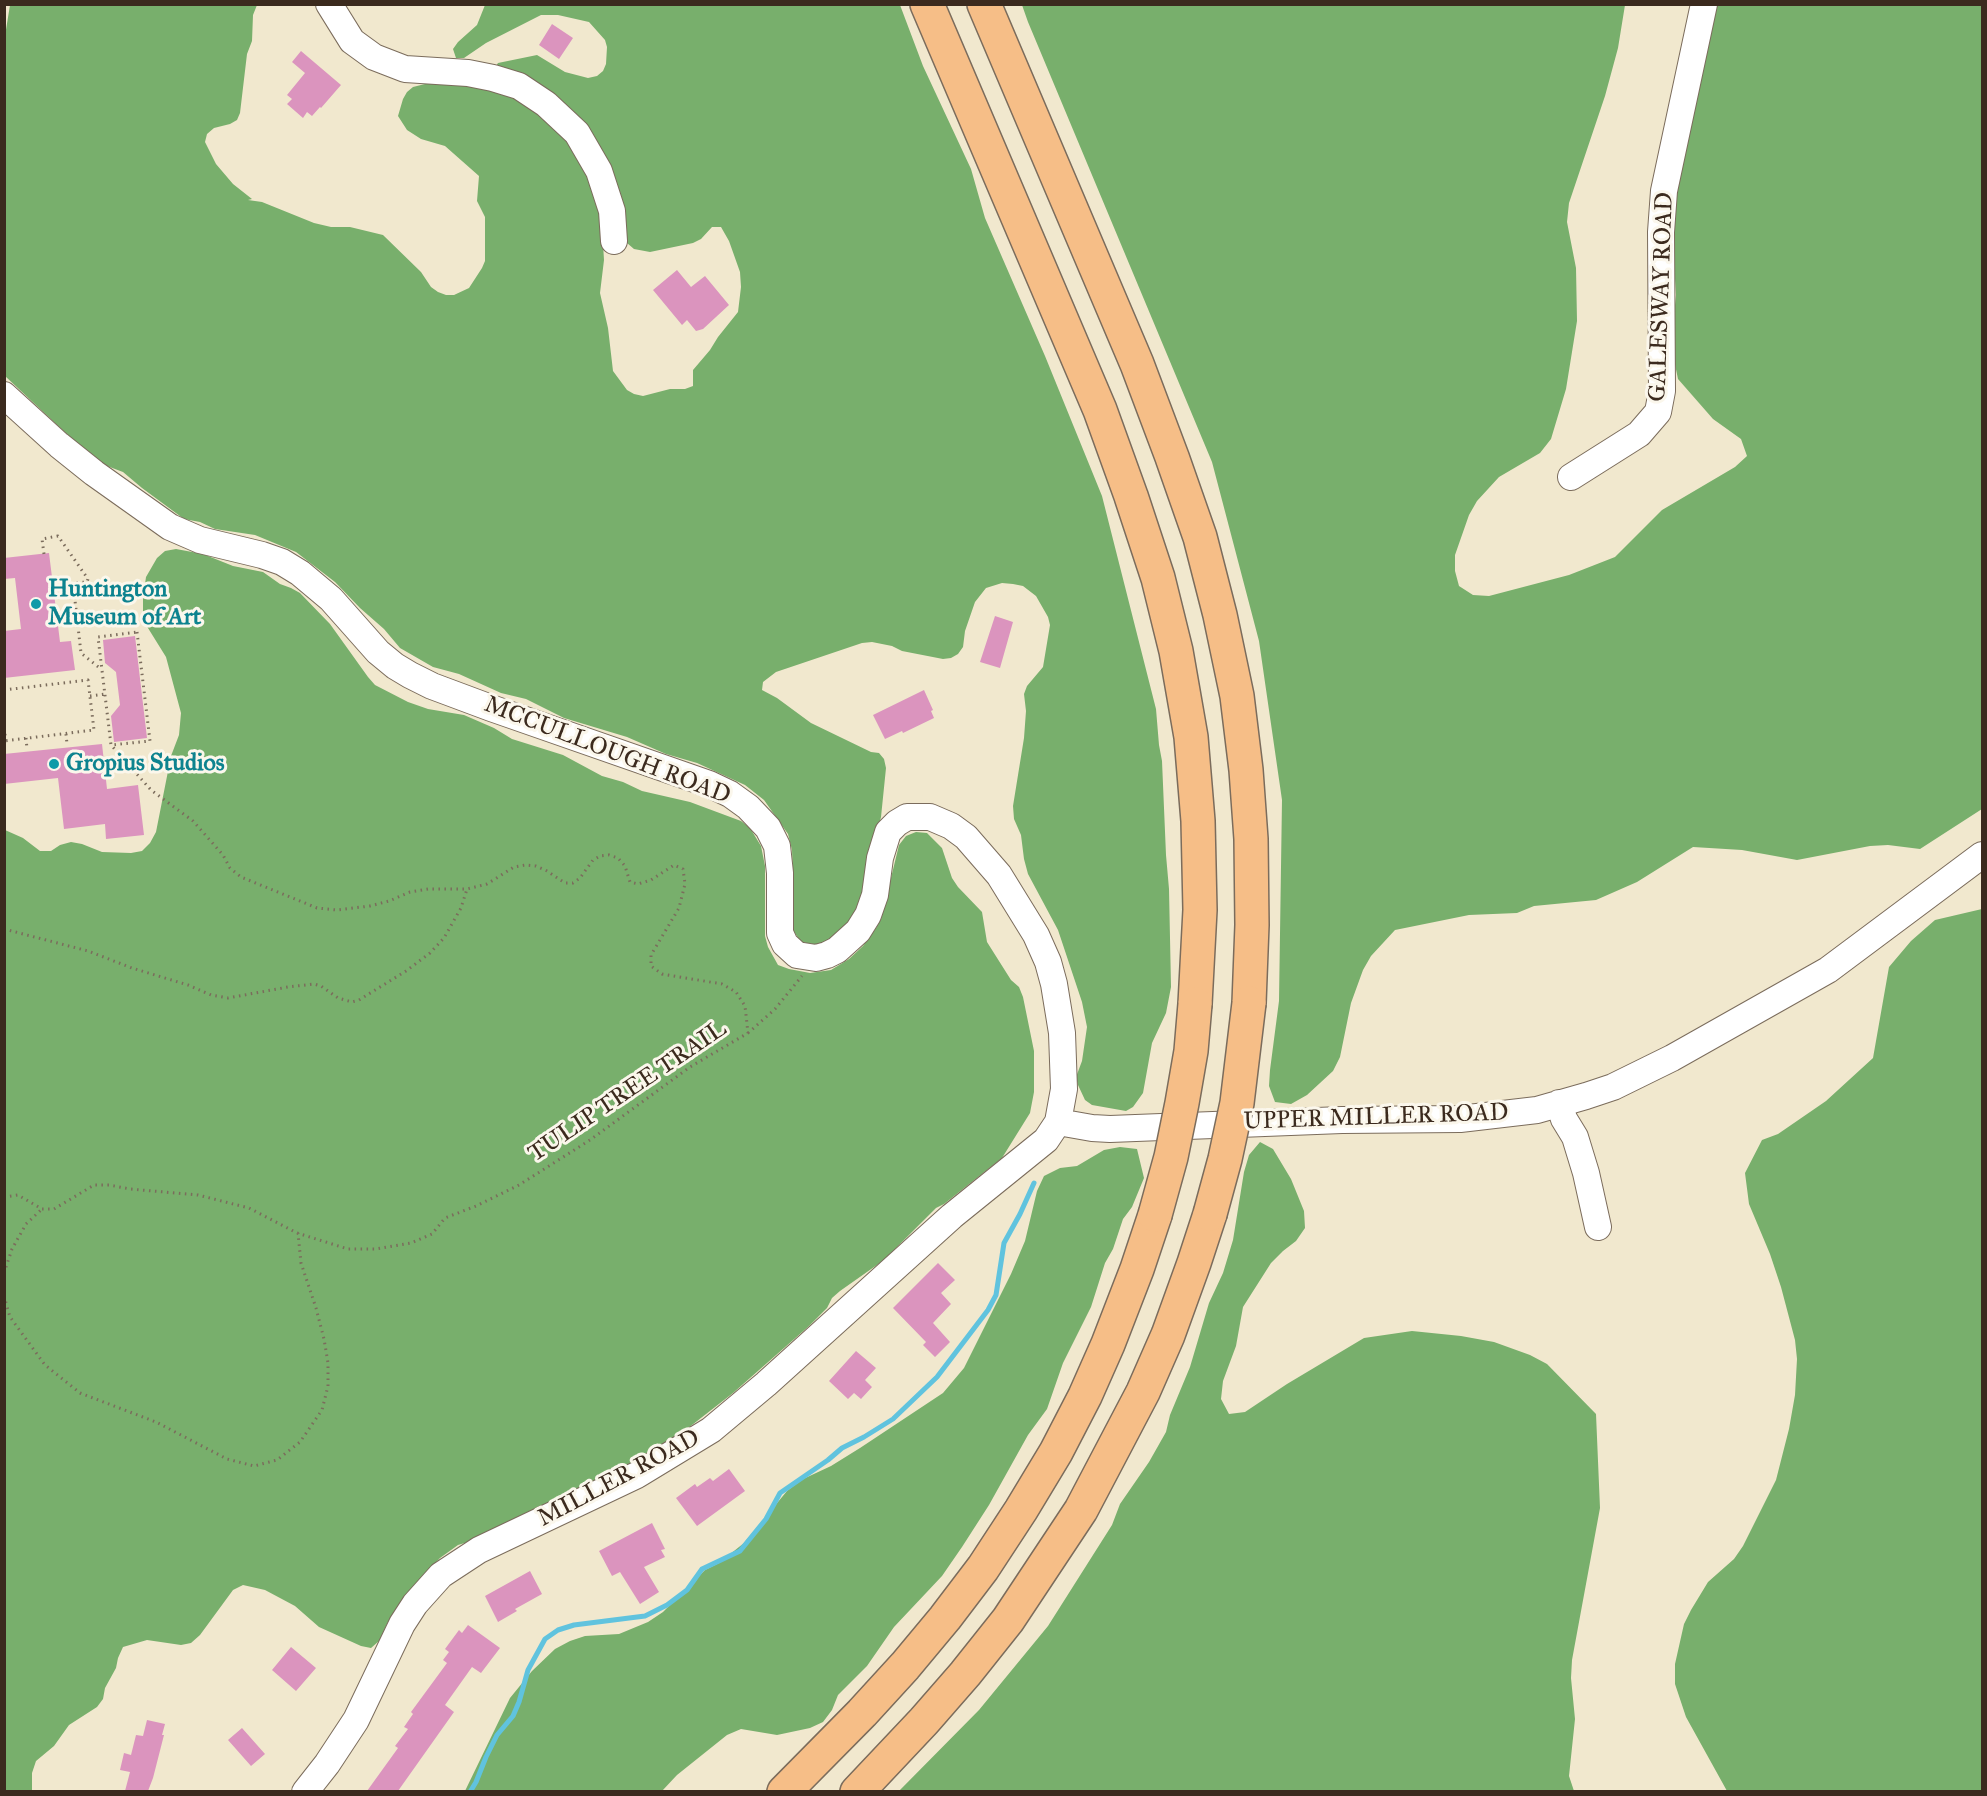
<!DOCTYPE html>
<style>
body{margin:0}
#map{position:relative;width:1987px;height:1796px;overflow:hidden;background:#f1e8ce;font-family:"IM FELL Great Primer",serif}
canvas{display:block}
.frame{position:absolute;inset:0;border:6px solid #3b2a1e;pointer-events:none}
</style>
<div id="map">
<canvas width="1987" height="1796"></canvas>
<div class="frame"></div>
</div>
<script>
const c = document.querySelector('canvas').getContext('2d');
c.lineJoin = 'round';
function fillPath(path, color) {
  c.fillStyle = color;
  c.fill(path, 'evenodd');
}
function toPath(rows) {
  const path = new Path2D();
  for (const r of rows) {
    path.moveTo(r[0], r[1]);
    for (let i = 2; i < r.length; i += 2) path.lineTo(r[i], r[i + 1]);
  }
  return path;
}
function trace(path, color, width, dash) {
  c.strokeStyle = color;
  c.lineWidth = width;
  c.lineCap = dash ? 'butt' : 'round';
  c.setLineDash(dash || []);
  c.stroke(path);
}
function write(font, color, halo, rows, align = 'center') {
  c.font = font + ' "IM FELL Great Primer",serif';
  c.lineWidth = 6;
  c.setLineDash([]);
  c.textBaseline = 'middle';
  c.strokeStyle = halo;
  c.fillStyle = color;
  for (const [text, x, y, turn = 0] of rows) {
    c.save();
    c.translate(x, y);
    c.rotate((+turn || 0) * Math.PI / 180);
    c.textAlign = isNaN(turn) ? turn : align;
    if (halo) c.strokeText(text, 0, 0);
    c.fillText(text, 0, 0);
    c.restore();
  }
}
fillPath(toPath([
 [10,5,257,5,253,15,252,41,247,54,240,113,237,120,230,124,214,128,207,134,205,142,216,164,233,184,252,199,248,200,262,202,314,223,331,227,350,227,383,235,421,272,431,287,438,292,446,295,454,295,469,288,482,268,485,261,485,217,477,201,479,176,445,146,421,139,407,130,398,116,403,99,407,92,413,87,437,81,463,81,505,90,532,104,553,119,569,136,592,180,602,227,604,260,600,293,608,328,613,371,627,390,634,394,643,396,670,389,685,389,693,386,693,370,710,350,718,337,738,312,741,287,740,272,729,241,721,227,712,227,701,239,693,243,650,252,634,249,627,243,620,192,607,165,595,145,575,125,562,105,536,84,508,77,494,69,498,63,537,55,565,72,588,78,597,76,603,71,606,64,607,47,605,40,589,22,558,15,541,15,486,43,464,58,456,58,453,49,458,42,477,25,485,5,900,5,923,66,971,169,985,218,1045,356,1102,496,1156,709,1159,745,1162,761,1166,855,1169,889,1171,987,1166,1013,1152,1043,1143,1093,1133,1107,1126,1111,1092,1105,1085,1100,1078,1085,1076,1077,1082,1061,1087,1027,1082,1002,1058,930,1028,874,1024,859,1021,835,1014,819,1013,806,1024,738,1026,711,1024,694,1027,686,1043,667,1050,625,1048,617,1036,596,1023,586,1013,584,1002,583,986,588,975,602,965,631,963,647,958,654,951,658,943,659,902,651,892,646,872,642,862,643,776,672,763,682,762,690,777,698,811,723,871,752,879,753,884,759,886,768,881,817,873,849,863,900,850,921,833,940,818,945,801,942,792,929,790,921,789,905,793,873,792,850,788,834,764,800,745,785,697,763,666,754,627,737,564,718,526,699,501,693,459,674,433,667,400,648,384,629,360,608,335,582,296,552,255,535,215,529,200,522,184,519,142,488,123,472,99,463,86,452,5,376,4,42],
 [1022,5,1625,5,1618,48,1605,96,1569,203,1567,222,1576,268,1577,321,1566,389,1551,439,1540,453,1499,477,1477,501,1469,515,1455,555,1455,571,1459,586,1473,595,1489,596,1569,575,1615,557,1662,510,1735,467,1747,456,1741,439,1713,419,1678,379,1671,345,1676,295,1671,215,1715,5,1982,5,1982,809,1920,849,1888,845,1870,846,1797,860,1742,850,1693,847,1637,882,1596,900,1534,906,1517,913,1469,915,1395,930,1371,956,1363,970,1351,1003,1340,1057,1333,1071,1307,1095,1291,1104,1275,1102,1269,1086,1270,1070,1279,1001,1282,800,1259,641,1212,462,1028,22],
 [176,549,203,554,233,566,263,572,280,584,291,588,300,593,330,624,368,677,375,685,408,702,428,709,464,715,494,728,512,739,563,755,602,776,623,782,642,791,690,802,741,821,750,828,761,846,765,866,765,936,768,947,778,965,789,969,810,973,831,970,849,959,863,946,876,928,881,919,899,845,906,836,916,832,927,833,942,848,952,878,958,887,982,912,987,942,1011,980,1019,987,1023,997,1034,1051,1034,1092,1030,1113,1002,1158,944,1204,936,1208,884,1260,840,1291,832,1298,827,1308,809,1326,733,1393,683,1432,623,1468,478,1539,458,1545,440,1558,412,1588,388,1622,379,1641,371,1648,361,1646,319,1627,295,1606,265,1590,243,1585,233,1590,200,1635,191,1643,181,1645,147,1640,123,1647,118,1658,116,1668,105,1688,103,1699,97,1707,69,1725,54,1746,36,1761,32,1773,32,1791,5,1792,5,830,23,838,40,851,51,851,60,845,71,842,82,844,102,852,131,853,142,851,150,843,156,832,171,756,179,735,181,713,166,657,143,620,143,598,146,577,157,558,165,551],
 [1982,909,1982,1791,1727,1791,1686,1717,1675,1684,1675,1664,1684,1624,1691,1610,1708,1582,1734,1559,1743,1546,1776,1480,1789,1429,1795,1395,1797,1359,1795,1340,1781,1287,1770,1254,1749,1204,1745,1173,1762,1140,1778,1134,1826,1101,1873,1058,1889,967,1911,941,1935,920],
 [1260,1142,1273,1149,1291,1179,1304,1211,1305,1228,1296,1241,1283,1251,1271,1263,1243,1307,1236,1346,1223,1381,1221,1399,1229,1414,1245,1412,1287,1384,1364,1338,1412,1331,1461,1336,1494,1342,1530,1355,1547,1364,1596,1414,1600,1508,1572,1660,1571,1678,1575,1719,1569,1776,1574,1791,899,1791,979,1710,1048,1626,1112,1525,1120,1504,1149,1462,1166,1432,1170,1415,1190,1367,1209,1303,1223,1273,1233,1240,1244,1172,1249,1155],
 [1120,1147,1137,1149,1144,1178,1132,1207,1123,1219,1113,1249,1105,1263,1091,1307,1063,1363,1047,1409,1028,1435,989,1505,962,1547,942,1576,894,1627,867,1666,838,1695,832,1710,823,1722,810,1728,777,1735,741,1729,727,1735,677,1775,662,1791,465,1791,510,1698,532,1671,555,1649,570,1641,585,1636,619,1634,648,1622,663,1612,705,1570,719,1563,744,1543,787,1491,801,1480,831,1466,860,1448,943,1393,964,1368,1011,1274,1025,1241,1037,1191,1044,1176,1060,1168,1077,1166,1104,1150]
]), '#78af6c');
trace(toPath([
 [470,1792,476,1782,486,1757,497,1735,513,1716,519,1702,528,1670,545,1639,558,1630,574,1625,645,1616,667,1605,687,1590,702,1569,740,1551,766,1519,780,1493,828,1460,842,1448,864,1437,893,1419,937,1377,988,1310,996,1295,1004,1243,1020,1214,1034,1183]
]), '#60c3de', 5);
fillPath(toPath([
 [552,24,573,38,559,59,539,45],
 [301,51,341,85,321,108,320,107,312,116,307,112,303,118,287,104,292,99,287,95,305,73,292,62],
 [677,270,691,287,705,276,729,305,703,329,696,331,687,320,682,325,653,290],
 [49,553,60,642,71,641,75,670,4,678,4,631,21,629,15,578,4,579,4,558],
 [995,616,1013,622,1000,668,980,662],
 [135,636,147,738,114,742,111,716,120,705,116,672,105,663,103,640],
 [924,690,933,710,931,711,934,718,903,733,902,731,885,739,873,715],
 [102,744,107,789,138,785,144,835,106,839,105,824,64,829,58,778,4,784,4,754],
 [938,1263,955,1280,941,1293,951,1304,933,1323,950,1342,935,1357,923,1345,926,1342,893,1308],
 [856,1351,876,1368,865,1380,872,1387,861,1399,854,1393,848,1399,829,1381],
 [729,1469,745,1491,697,1526,676,1498,695,1484,697,1487,710,1478,713,1481],
 [652,1523,665,1549,661,1550,665,1557,644,1567,659,1592,640,1604,620,1572,612,1576,599,1551],
 [530,1571,542,1594,515,1609,517,1611,498,1622,485,1596],
 [468,1625,500,1648,481,1673,472,1667,445,1705,454,1712,398,1791,367,1791,398,1748,395,1746,408,1729,404,1727,413,1714,411,1712,447,1663,443,1660,449,1652,445,1649,459,1630,462,1633],
 [291,1647,316,1668,296,1691,272,1670],
 [147,1720,165,1724,162,1735,164,1735,153,1778,148,1791,125,1791,130,1772,120,1770,124,1753,131,1755,136,1735,143,1736],
 [242,1728,265,1754,251,1766,228,1740]
]), '#db94be');
const minor = toPath([
 [329,4,352,41,374,57,405,69,468,73,493,78,519,86,546,104,577,133,599,171,612,211,614,241],
 [4,395,59,445,94,473,170,527,200,540,262,555,282,562,300,573,331,599,378,652,395,666,410,675,432,686,491,708,709,784,730,794,748,807,768,828,777,846,780,873,780,933,785,944,797,955,816,958,827,955,837,950,858,931,868,915,875,895,880,858,888,832,897,823,907,817,930,817,951,826,966,837,999,875,1036,935,1048,962,1054,984,1062,1033,1064,1089,1058,1122,1046,1140,952,1216,766,1384,711,1430,637,1475,479,1550,441,1575,415,1604,402,1624,356,1720,327,1764,305,1792],
 [1571,477,1639,434,1658,412,1662,391,1661,232,1664,191,1704,4],
 [1559,1103,1564,1119,1575,1137,1586,1173,1598,1227],
 [1058,1122,1092,1128,1110,1129,1342,1120,1460,1119,1537,1110,1586,1096,1613,1087,1672,1058,1828,970,1982,855]
]);
const highway = toPath([
 [927,4,1100,410,1131,496,1158,578,1176,651,1191,737,1198,821,1200,910,1195,1004],
 [984,4,1137,364,1172,457,1200,537,1220,615,1237,696,1246,770,1251,839,1252,925,1249,1003],
 [784,1792,862,1713,905,1666,945,1618,983,1568,1021,1510,1056,1452,1085,1396,1108,1344,1137,1269,1155,1215],
 [857,1792,924,1721,965,1674,1008,1620,1081,1510,1143,1392,1168,1335,1194,1263,1210,1214]
]);
trace(minor, '#7b6c5c', 28);
trace(highway, '#7b6c5c', 36);
trace(toPath([
 [44,554,42,539,58,536,88,579,87,582,73,583,81,653,101,669],
 [137,632,150,741,111,745,98,637,137,632],
 [4,690,88,680,94,730,4,741],
 [90,696,105,694],
 [4,728,6,740],
 [66,734,67,744],
 [26,738,27,749],
 [4,929,88,951,132,968,188,985,211,995,228,998,288,987,314,984,321,986,338,998,352,1002,359,1000,406,971,430,953,444,938,461,908,467,889],
 [748,1033,775,1009,802,976],
 [4,1197,18,1195,42,1209,54,1209,94,1185,109,1185,130,1189,198,1195,249,1208,297,1233,348,1249,376,1249,411,1243,432,1234,445,1218,476,1206,519,1185,590,1140,690,1067,748,1033,745,1006,736,992,722,984,662,974,651,966,651,955,679,908,685,884,683,869,674,865,651,880,638,884,630,882,625,866,618,858,609,855,600,856,593,860,580,878,573,883,565,883,547,871,536,866,525,865,514,867,487,884,467,889,428,889,410,892,389,901,370,906,337,910,317,908,241,877,230,868,223,855,193,821,151,790,111,745],
 [4,1273,12,1249,26,1224,42,1209],
 [4,1296,10,1317,45,1365,80,1393,156,1422,227,1459,254,1466,277,1460,300,1442,322,1410,328,1386,328,1363,324,1339,316,1308,301,1263,298,1233]
]), '#7b6c5c', 3, [1.5, 4.5]);
trace(minor, '#fff', 26);
trace(highway, '#f6be87', 33);
const highwayBridge = toPath([
 [1210,1214,1225,1159,1237,1103,1249,1003],
 [1155,1215,1171,1157,1182,1103,1191,1051,1195,1004]
]);
trace(highwayBridge, '#7b6c5c', 36, []);
trace(highwayBridge, '#f6be87', 33);
for (const [x, y, r, color] of [
 [36,604,6,"#0f9aa8"],
 [54,764,6,"#0f9aa8"]
]) {
  const dot = new Path2D();
  dot.arc(x, y, r, 0, 2 * Math.PI);
  c.fillStyle = color;
  c.fill(dot);
  trace(dot, '#fbf7ec', 2);
}
write('24px', '#3b2a1e', '#fbf7ec', [
 ["GALESWAY ROAD",1662,297,-88],
 ["MCCULLOUGH ROAD",607,751,21],
 ["TULIP TREE TRAIL",628,1092,-34],
 ["UPPER MILLER ROAD",1376,1118,-2],
 ["MILLER ROAD",619,1479,-28]
]);
write('bold 24px', '#0d838f', '#fbf7ec', [
 ["Huntington",48,590],
 ["Museum of Art",48,618],
 ["Gropius Studios",66,764]
], 'left');
</script>
